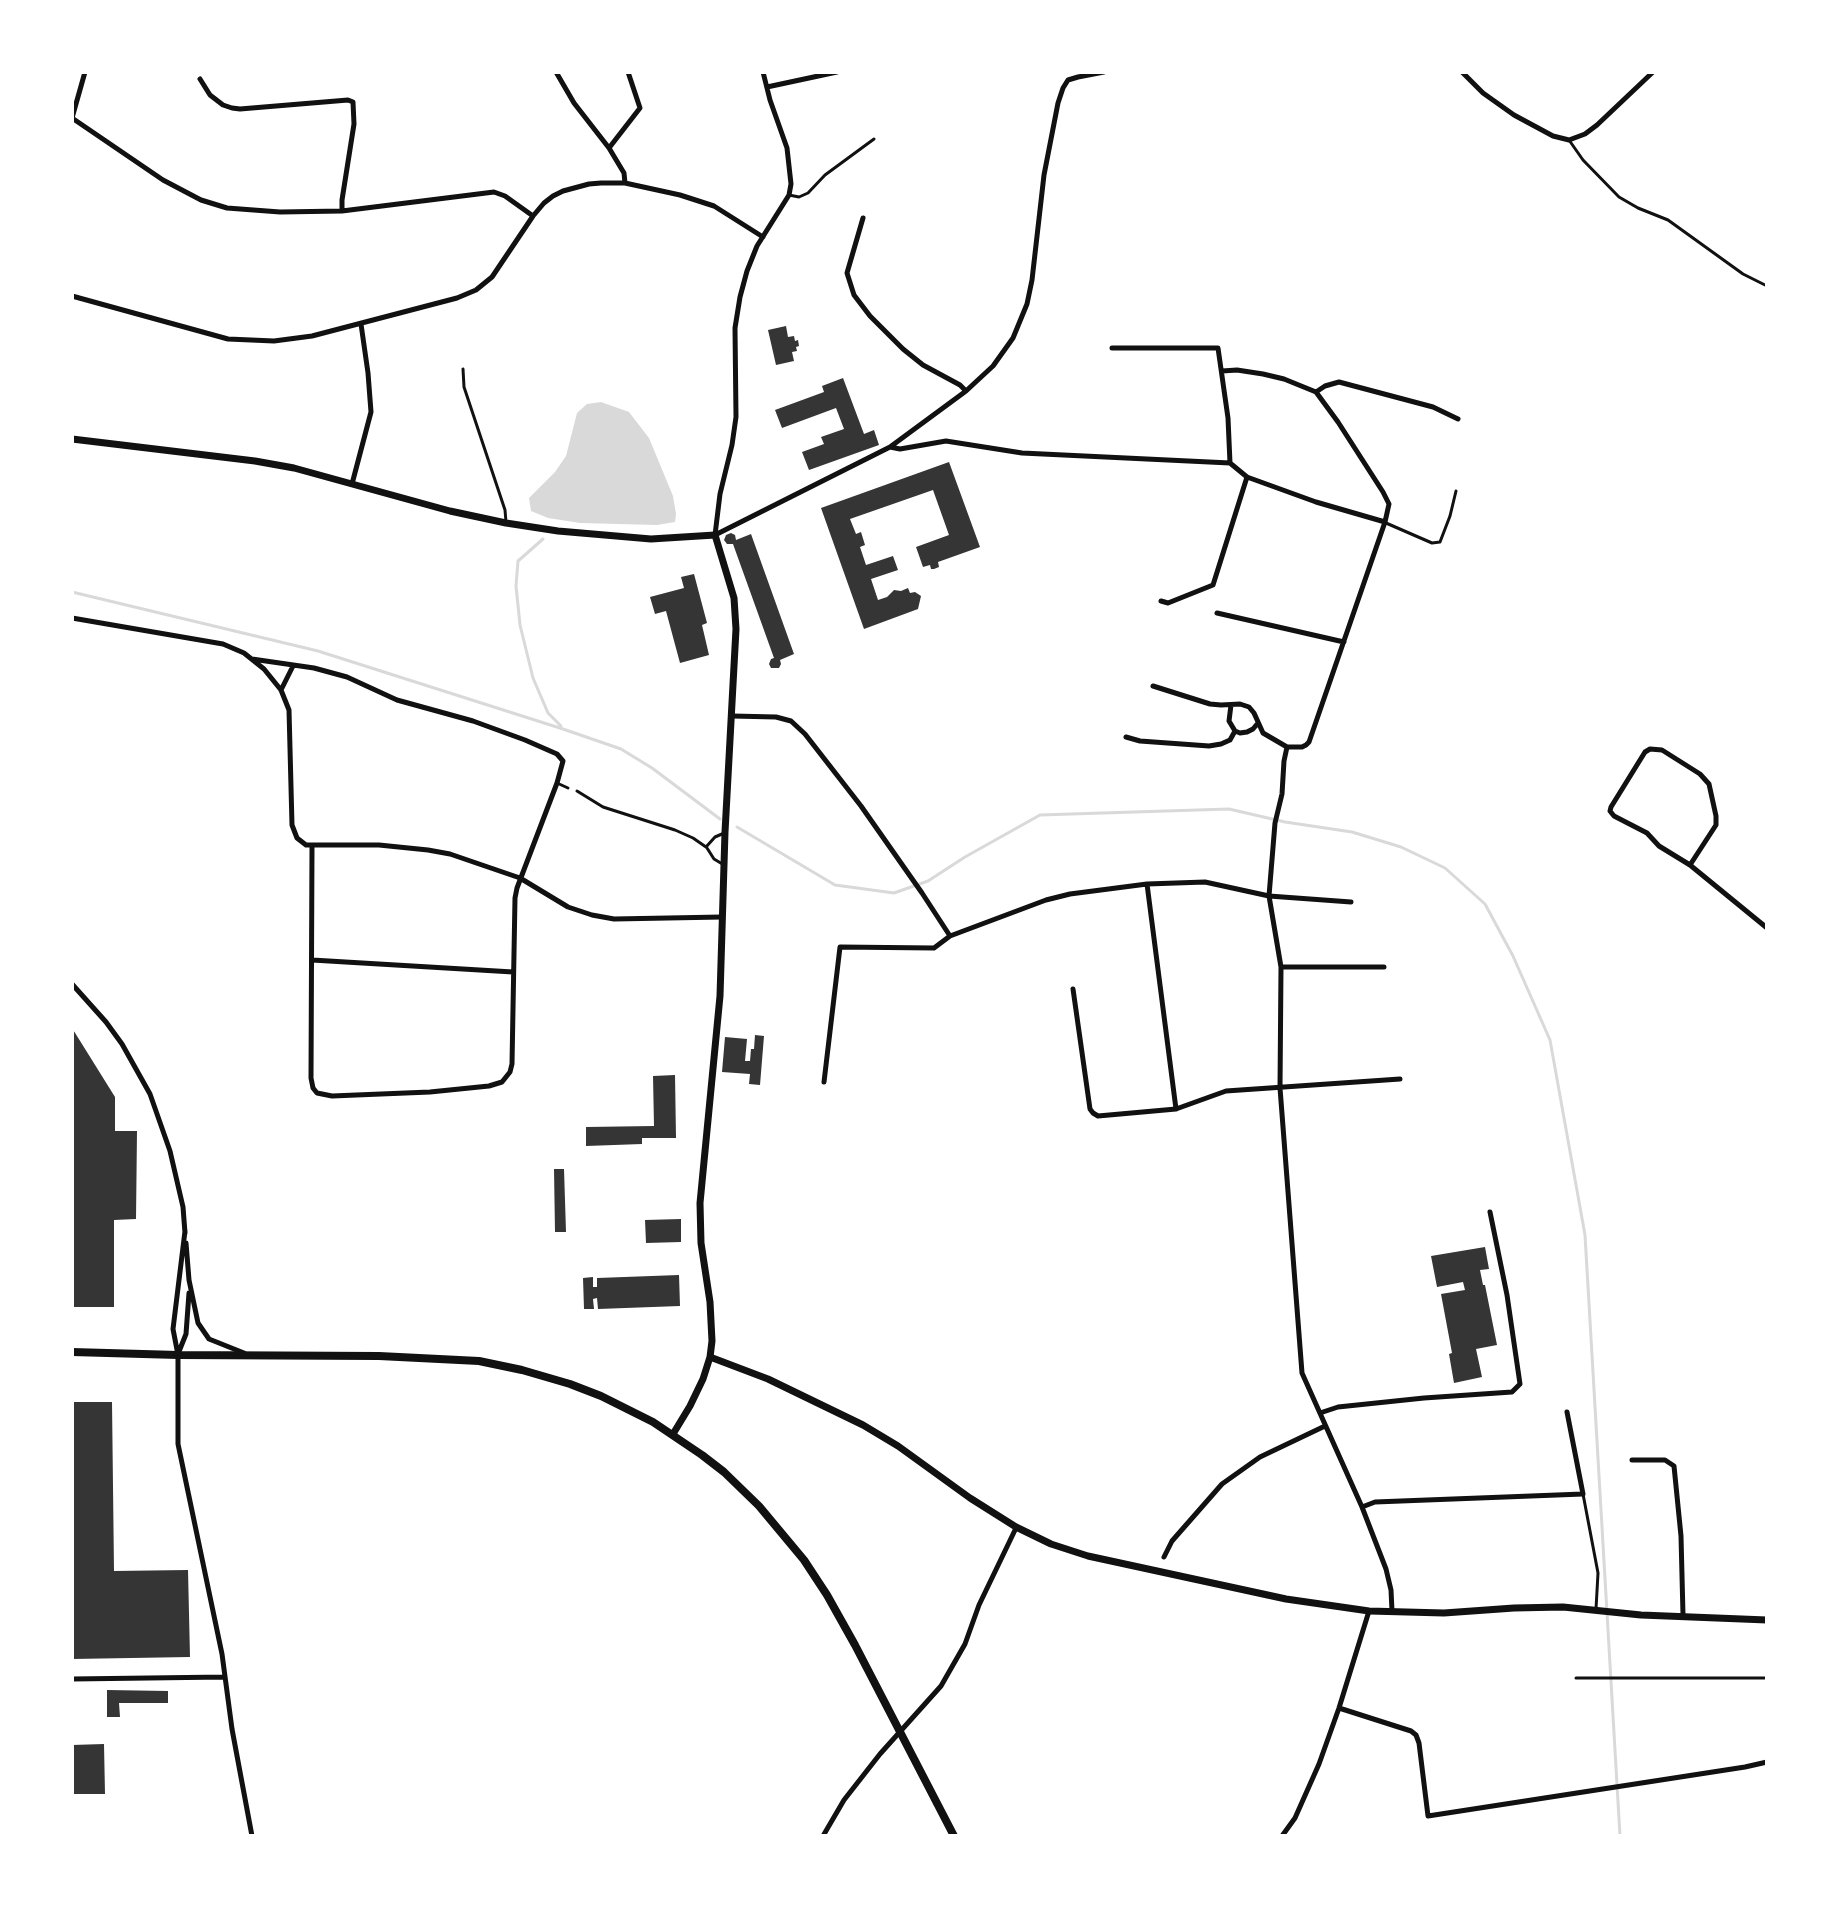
<!DOCTYPE html>
<style>
body{margin:0}
#map{position:relative;width:1839px;height:1908px;overflow:hidden;background:#fff;font-family:"PT Sans Narrow",sans-serif}
canvas{display:block}
.frame{position:absolute;inset:0;border:74px solid #fff;pointer-events:none}
</style>
<div id="map">
<canvas width="1839" height="1908"></canvas>
<div class="frame"></div>
</div>
<script>
const c = document.querySelector('canvas').getContext('2d');
c.lineJoin = 'round';
function fillPath(path, color) {
  c.fillStyle = color;
  c.fill(path, 'evenodd');
}
function toPath(rows) {
  const path = new Path2D();
  for (const r of rows) {
    path.moveTo(r[0], r[1]);
    for (let i = 2; i < r.length; i += 2) path.lineTo(r[i], r[i + 1]);
  }
  return path;
}
function trace(path, color, width, dash) {
  c.strokeStyle = color;
  c.lineWidth = width;
  c.lineCap = dash ? 'butt' : 'round';
  c.setLineDash(dash || []);
  c.stroke(path);
}
fillPath(toPath([
 [601,402,629,412,649,438,673,496,676,514,675,522,657,525,580,523,548,518,531,511,529,498,555,472,566,456,577,413,587,404]
]), '#d9d9d9');
trace(toPath([
 [543,539,518,561,516,586,520,625,533,678,548,713,561,726],
 [72,592,318,651,563,729,621,749,652,768,720,819],
 [737,827,835,885,894,893,928,881,965,857,1040,815,1229,809,1285,822,1352,832,1401,847,1445,868,1485,904,1513,956,1550,1040,1585,1235,1620,1836]
]), '#d9d9d9', 3);
fillPath(toPath([
 [786,326,788,337,794,336,795,341,798,340,799,346,796,347,797,351,792,352,794,361,776,365,768,330],
 [843,378,864,434,874,430,879,445,809,470,802,452,824,444,821,437,844,429,836,408,782,428,775,410,824,392,822,386],
 [949,462,980,547,938,562,939,567,934,569,931,569,930,565,923,567,916,547,949,535,933,490,850,519,856,534,861,532,865,545,860,547,866,565,893,556,898,570,871,579,878,600,887,597,894,590,901,591,908,588,910,593,915,592,921,596,918,609,864,629,821,508],
 [731,533,735,535,736,540,751,534,794,654,780,660,781,664,779,668,771,668,769,664,771,659,774,658,733,544,727,544,724,540,726,535],
 [694,574,707,623,702,625,709,655,680,663,666,611,655,614,650,597,684,588,681,577],
 [72,1028,115,1097,115,1131,137,1131,136,1219,114,1220,114,1307,72,1307],
 [755,1035,764,1036,760,1085,749,1084,750,1074,722,1072,725,1037,747,1039,745,1061,750,1061,751,1049,754,1049],
 [675,1075,676,1138,642,1138,642,1144,586,1146,586,1127,654,1126,653,1076],
 [554,1169,564,1169,566,1232,555,1232],
 [681,1219,681,1242,646,1243,645,1220],
 [1485,1247,1489,1269,1480,1270,1483,1285,1485,1285,1497,1345,1476,1349,1482,1377,1454,1383,1449,1354,1452,1353,1441,1294,1465,1290,1463,1282,1437,1287,1431,1256],
 [679,1275,680,1306,598,1309,597,1298,593,1299,594,1309,584,1309,583,1278,593,1277,593,1287,597,1287,597,1278],
 [72,1402,112,1402,114,1571,188,1570,190,1657,72,1659],
 [107,1690,168,1691,168,1703,119,1703,120,1717,107,1717],
 [104,1744,105,1794,72,1794,72,1745]
]), '#353535');
trace(toPath([
 [1569,140,1583,160,1619,197,1638,208,1668,220,1743,274,1767,286],
 [789,195,799,197,808,193,825,175,874,139],
 [463,369,464,387,505,510,506,522],
 [1386,523,1432,543,1440,542,1450,516,1456,491],
 [557,783,568,788],
 [577,791,603,807,675,830,693,838,706,847,715,837,722,834],
 [707,848,714,859,724,865],
 [1583,1494,1598,1573,1596,1609],
 [1576,1678,1767,1678]
]), '#111', 3);
trace(toPath([
 [556,72,574,103,609,148,624,173,625,183],
 [763,72,770,100,787,148,791,184,789,195,757,246,747,271,740,297,735,328,736,417,732,445,720,494,715,535,890,447,966,391,993,366,1013,338,1027,304,1032,280,1044,175,1058,103,1063,88,1068,80,1078,77,1104,72],
 [1462,72,1483,93,1514,115,1553,136,1569,140,1585,134,1597,125,1653,72],
 [200,79,210,95,223,105,232,108,240,109,348,100,353,102,354,124,342,200,342,211],
 [767,87,837,72],
 [72,118,163,180,201,200,227,208,280,212,342,211,494,192,505,196,533,216],
 [72,118,85,72],
 [609,148,640,108,628,72],
 [863,218,847,273,854,295,870,316,903,349,923,365,960,385,966,391],
 [72,296,228,339,274,341,312,336,457,298,476,290,492,277,533,216,544,203,553,196,563,191,589,184,601,183,625,183,680,195,714,206,763,237],
 [1112,348,1218,348,1228,418,1230,463],
 [1222,371,1237,370,1263,374,1284,379,1316,392,1338,422,1383,492,1389,504,1385,522],
 [1316,392,1325,386,1339,382,1433,407,1458,419],
 [890,447,900,449,946,441,1022,453,1230,463,1247,477,1316,502,1385,522,1309,742,1306,745,1302,747,1287,747,1284,761,1282,794,1275,823,1269,896,1281,967,1280,1088,1302,1373,1362,1507,1386,1569,1391,1590,1392,1611],
 [352,484,371,412,368,373,361,324],
 [1161,601,1168,603,1213,585,1247,477],
 [1217,613,1344,642],
 [72,618,223,644,244,653,264,669,281,690,289,710,292,825,297,838,306,845,379,845,428,850,450,854,520,878,568,907,592,915,614,919,722,917],
 [252,659,314,668,347,677,397,700,473,721,525,740,557,754,563,761,557,783,517,888,515,898,512,1064,510,1072,502,1082,489,1086,430,1092,332,1096,317,1093,313,1088,311,1078,312,846],
 [1153,686,1210,704,1221,705,1240,704,1249,707,1254,713,1263,733,1287,747],
 [281,690,293,666],
 [1231,705,1229,721,1235,731,1240,733,1247,732,1253,729,1258,723],
 [732,716,776,717,791,721,805,734,861,806,922,893,950,936,1046,900,1070,894,1147,884,1205,882,1269,896,1351,902],
 [1126,737,1140,741,1209,746,1221,744,1230,740,1235,731],
 [1690,865,1716,825,1716,816,1709,784,1700,774,1662,750,1650,749,1645,752,1611,807,1610,811,1614,816,1647,833,1659,846,1690,865,1767,928],
 [1147,884,1176,1109],
 [312,960,513,972],
 [1281,967,1384,967],
 [72,984,106,1022,122,1044,150,1094,170,1151,183,1207,185,1233],
 [1073,989,1090,1109,1093,1113,1098,1116,1176,1109,1226,1091,1400,1079],
 [824,1082,840,947,934,948,950,936],
 [185,1231,173,1329,178,1355,178,1444,222,1654,232,1729,252,1836],
 [186,1243,189,1280,198,1323,209,1339,244,1353],
 [178,1354,186,1334,189,1293],
 [1320,1413,1338,1407,1424,1398,1512,1392,1520,1384,1507,1295,1490,1212],
 [1632,1460,1665,1460,1674,1466,1681,1536,1683,1615],
 [1362,1507,1375,1502,1583,1494,1567,1412],
 [1164,1557,1172,1541,1222,1484,1260,1457,1325,1426],
 [72,1679,225,1677],
 [1339,1708,1411,1731,1416,1735,1419,1743,1428,1816,1745,1767,1767,1762],
 [823,1836,844,1800,880,1754,941,1686,965,1644,979,1605,1016,1528],
 [1282,1836,1295,1818,1319,1764,1339,1708,1369,1611]
]), '#111', 5);
trace(toPath([
 [72,439,255,461,294,468,450,511,506,523,558,531,651,539,715,535,734,598,736,629,725,832,720,996,700,1203,701,1243,710,1302,712,1341,710,1357,703,1379,690,1406,673,1434],
 [710,1357,768,1379,863,1425,898,1446,970,1498,1016,1527,1051,1544,1088,1556,1286,1599,1369,1611,1444,1613,1514,1608,1563,1607,1641,1615,1767,1620]
]), '#111', 7);
trace(toPath([
 [72,1352,178,1355,379,1356,479,1361,522,1370,570,1384,601,1396,653,1422,702,1455,724,1472,759,1506,804,1560,827,1595,855,1645,954,1836]
]), '#111', 8);
</script>
